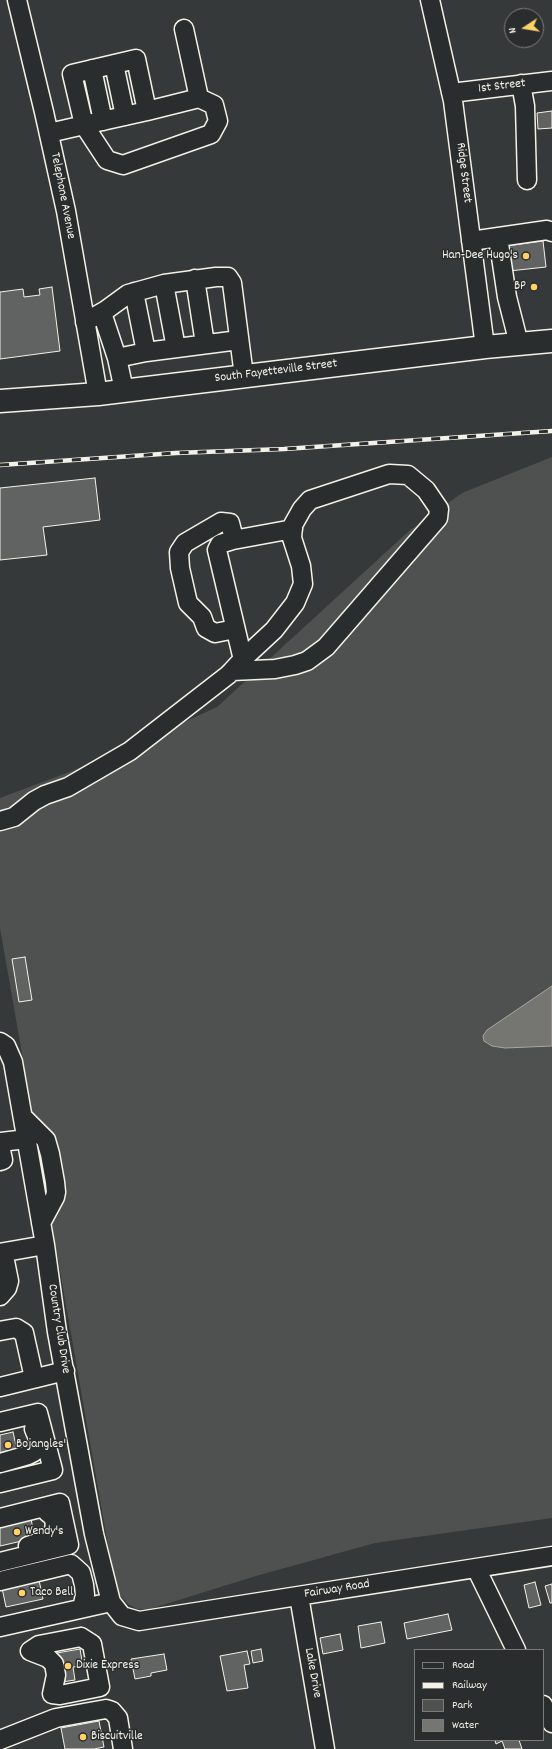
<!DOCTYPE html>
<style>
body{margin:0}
#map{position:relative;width:552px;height:1749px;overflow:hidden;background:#363939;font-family:Dekko,sans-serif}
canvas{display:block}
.legend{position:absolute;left:414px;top:1649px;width:130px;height:92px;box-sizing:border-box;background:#2a2d2e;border:1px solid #7b7b78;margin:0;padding:5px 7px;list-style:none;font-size:12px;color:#f4f1e8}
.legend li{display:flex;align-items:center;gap:8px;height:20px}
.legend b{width:20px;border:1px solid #7b7b78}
.north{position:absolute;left:504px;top:8px;width:40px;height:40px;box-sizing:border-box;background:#2a2d2e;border:1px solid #7b7b78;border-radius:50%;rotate:258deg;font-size:11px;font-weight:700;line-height:16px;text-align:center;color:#f4f1e8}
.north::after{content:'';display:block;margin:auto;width:14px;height:18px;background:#ffd166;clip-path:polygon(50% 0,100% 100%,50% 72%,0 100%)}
</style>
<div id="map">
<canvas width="552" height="1749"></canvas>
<ul class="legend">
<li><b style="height:5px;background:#2a2d2e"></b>Road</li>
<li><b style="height:5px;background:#f4f1e8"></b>Railway</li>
<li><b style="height:11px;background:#4e514f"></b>Park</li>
<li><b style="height:11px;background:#757572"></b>Water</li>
</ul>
<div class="north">N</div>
</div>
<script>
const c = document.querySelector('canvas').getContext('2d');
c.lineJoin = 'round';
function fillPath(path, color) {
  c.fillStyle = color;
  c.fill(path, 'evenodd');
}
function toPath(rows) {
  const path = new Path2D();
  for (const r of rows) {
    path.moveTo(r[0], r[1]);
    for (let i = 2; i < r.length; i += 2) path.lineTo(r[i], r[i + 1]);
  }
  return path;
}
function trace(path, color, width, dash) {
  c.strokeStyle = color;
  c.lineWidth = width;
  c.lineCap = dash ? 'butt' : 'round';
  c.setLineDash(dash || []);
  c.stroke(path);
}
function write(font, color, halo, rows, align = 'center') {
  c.font = font + ' Dekko,sans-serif';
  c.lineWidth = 3;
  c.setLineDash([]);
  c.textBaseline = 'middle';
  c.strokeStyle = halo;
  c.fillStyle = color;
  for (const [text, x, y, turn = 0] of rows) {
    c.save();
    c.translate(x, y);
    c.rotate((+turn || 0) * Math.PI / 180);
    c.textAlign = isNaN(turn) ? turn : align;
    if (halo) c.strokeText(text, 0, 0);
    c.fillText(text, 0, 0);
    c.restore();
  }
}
fillPath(toPath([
 [552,457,552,1518,375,1543,256,1576,150,1609,137,1609,128,1604,116,1591,0,928,0,798,101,760,217,707,409,531,462,493]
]), '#4e514f');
const water = toPath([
 [552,986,552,1046,505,1048,492,1046,484,1041,483,1036,487,1030,552,986]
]);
fillPath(water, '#757572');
trace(water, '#a8a7a1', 1);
const building = toPath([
 [552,111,552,128,538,129,537,113,552,111],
 [543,241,546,267,509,271,506,246,543,241],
 [52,287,60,351,0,359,0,292,23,289,24,297,40,295,39,289,52,287],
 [95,478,100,520,43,527,47,555,0,560,0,488,95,478],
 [25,957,32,1000,19,1002,12,959,25,957],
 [13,1432,18,1454,0,1459,0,1435,13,1432],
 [31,1519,35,1538,0,1546,0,1526,31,1519],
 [39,1580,43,1599,6,1607,2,1588,39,1580],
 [535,1582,541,1605,529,1608,524,1585,535,1582],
 [552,1584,552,1603,550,1603,545,1586,552,1584],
 [448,1614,452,1630,407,1639,404,1623,448,1614],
 [381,1622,385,1643,361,1648,358,1626,381,1622],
 [340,1634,343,1650,323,1654,320,1638,340,1634],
 [80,1649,83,1666,73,1667,75,1680,62,1682,57,1653,80,1649],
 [261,1649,263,1661,253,1663,251,1651,261,1649],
 [247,1651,250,1664,244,1665,248,1688,227,1691,220,1656,247,1651],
 [164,1654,167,1670,151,1673,151,1676,135,1679,131,1659,164,1654],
 [99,1721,104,1747,94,1749,65,1749,61,1728,99,1721],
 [495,1740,519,1740,522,1749,505,1749,502,1741,496,1744,495,1740]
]);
fillPath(building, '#616362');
trace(building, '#f4f1e8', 1);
const minor = toPath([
 [17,0,44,112,66,211,98,394],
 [430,0,453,101,485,347],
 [184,29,199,98],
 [114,64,125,116],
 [92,69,103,121],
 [521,84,525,106,527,180],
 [451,93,552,81],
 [49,133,84,125,147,111,199,98,214,105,218,121,211,134,123,165,107,160,84,125,72,74,136,59,147,111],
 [498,237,507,297,519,344],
 [471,241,547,230,552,232],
 [195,279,205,344],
 [164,284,176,348],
 [134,292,146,352],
 [102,313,117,358,124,390],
 [85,322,106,310,128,294,164,284,216,277,228,277,232,283,244,376],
 [117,358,146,352,239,340],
 [233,540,293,529],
 [235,629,215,633,206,628,202,617,188,603,180,568,179,552,185,543,221,522,230,523,233,535,233,540,220,544,217,550,243,660],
 [0,821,14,817,34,801,45,795,68,787,130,751,228,675,232,671,246,656,274,630,295,603,303,584,301,566,292,538,293,525,302,509,310,500,389,474,408,475,426,490,439,509,438,518,326,647,307,661,295,665,275,669,232,671],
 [0,1042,6,1046,13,1062,45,1245,57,1332,94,1534,111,1602,122,1616,139,1621,552,1556],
 [23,1117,46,1140,50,1154,55,1182,56,1192,55,1197,41,1223],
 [0,1142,27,1139],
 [0,1146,3,1160,0,1161],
 [0,1253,45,1245],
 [0,1256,5,1261,9,1281,7,1288,0,1296],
 [0,1331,16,1328,24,1333,34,1378],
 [0,1387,65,1371],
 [0,1422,38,1413,53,1470,0,1483],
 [0,1463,28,1455,34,1452,39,1441,34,1429],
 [0,1518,60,1503,69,1545,0,1562],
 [28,1546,43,1541,54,1532,55,1521,52,1516,47,1512],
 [476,1568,516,1650],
 [0,1581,71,1564,81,1573,84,1585,85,1595,82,1608],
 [299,1596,325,1749],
 [0,1627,111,1602],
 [81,1637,92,1644,100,1687,60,1695,52,1694,56,1675,54,1664,48,1658,30,1651,39,1645,81,1637],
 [543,1705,552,1723],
 [0,1740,56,1718,106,1709,112,1711,118,1718,123,1749]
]);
const major = toPath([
 [0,401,98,394,485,347,552,341]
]);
trace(minor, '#f4f1e8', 21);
trace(major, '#f4f1e8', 25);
trace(minor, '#2a2d2e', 18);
trace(major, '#2a2d2e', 22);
const rail = toPath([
 [0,465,176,453,284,449,552,431]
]);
trace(rail, '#f4f1e8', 4.5);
trace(rail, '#2a2d2e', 3, [9]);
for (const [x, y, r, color] of [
 [526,256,4,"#ffd166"],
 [534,287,4,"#ffd166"],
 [8,1445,4,"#ffd166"],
 [17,1532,4,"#ffd166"],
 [22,1593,4,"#ffd166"],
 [68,1666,4,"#ffd166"],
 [83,1737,4,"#ffd166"]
]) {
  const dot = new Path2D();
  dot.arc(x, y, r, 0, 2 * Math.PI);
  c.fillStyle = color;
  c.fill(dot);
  trace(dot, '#2a2d2e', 1.5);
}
write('13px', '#f4f1e8', '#2a2d2e', [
 ["1st Street",502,87,-7],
 ["Ridge Street",463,173,83],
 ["Telephone Avenue",62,196,79],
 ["South Fayetteville Street",276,372,-7],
 ["Country Club Drive",58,1329,81],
 ["Fairway Road",337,1590,-9],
 ["Lake Drive",312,1673,80]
]);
write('13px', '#f4f1e8', '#2a2d2e', [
 ["Han-Dee Hugo's",518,256,"right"],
 ["BP",526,287,"right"],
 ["Bojangles'",16,1445],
 ["Wendy's",25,1532],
 ["Taco Bell",30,1593],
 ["Dixie Express",76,1666],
 ["Biscuitville",91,1737]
], 'left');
</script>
